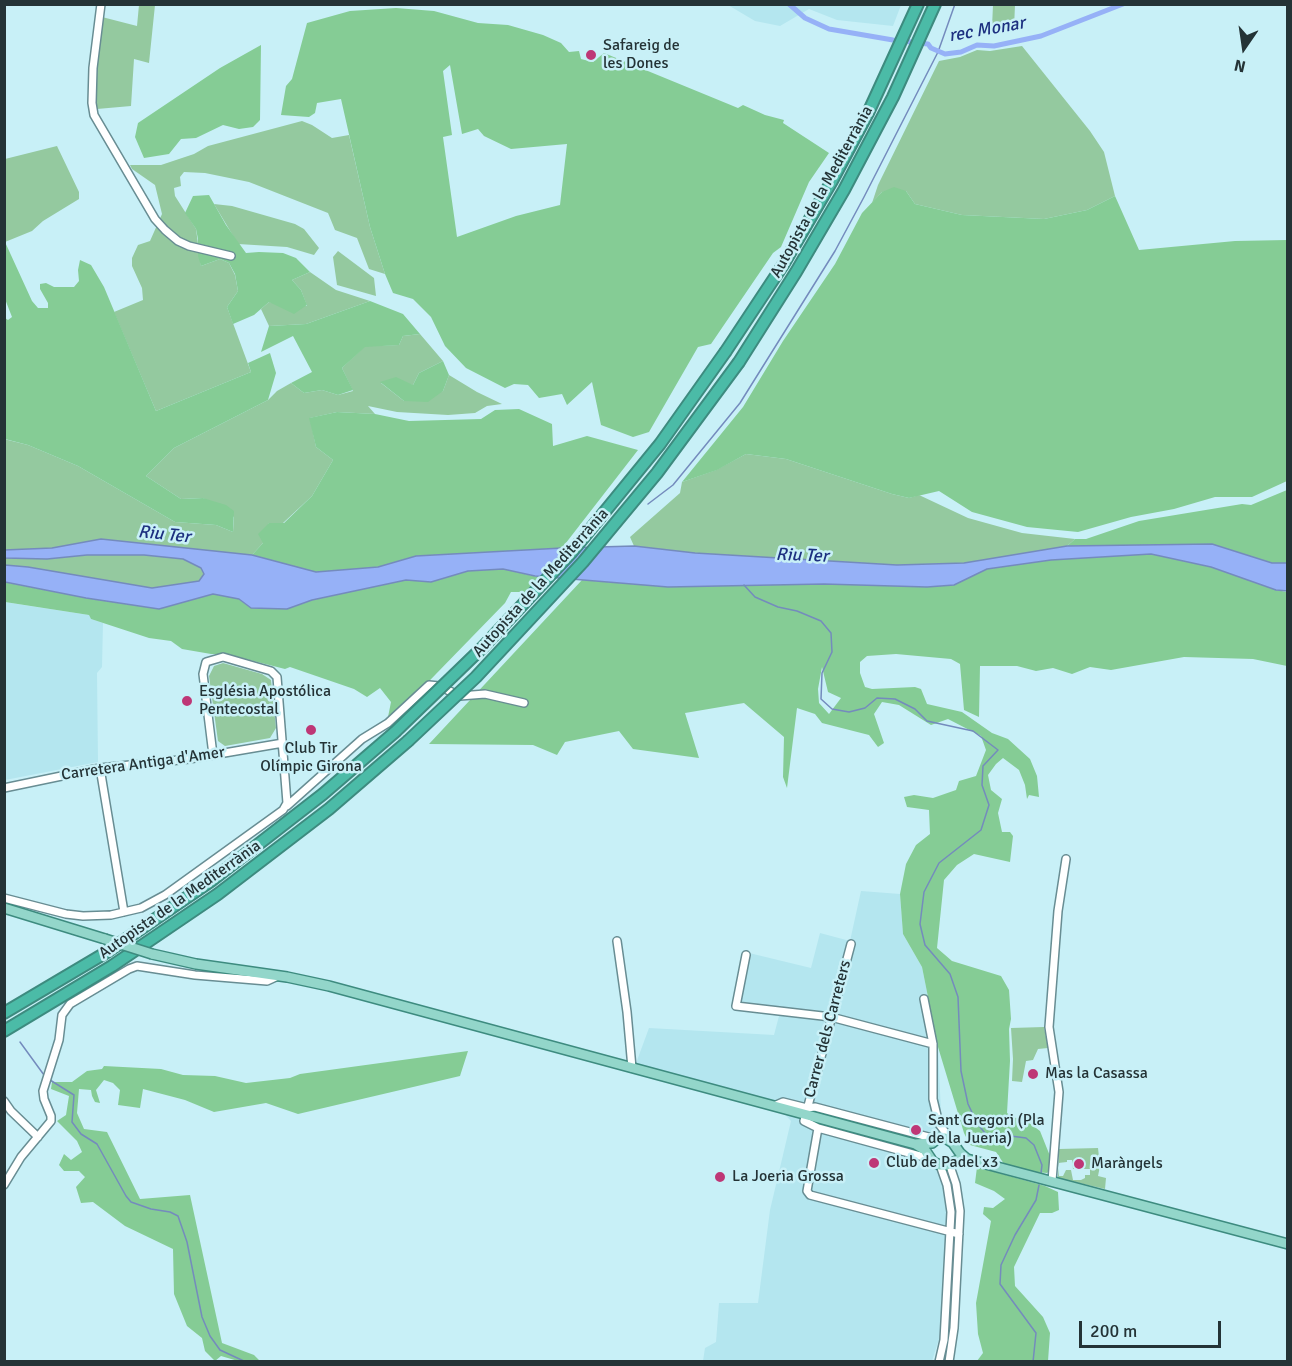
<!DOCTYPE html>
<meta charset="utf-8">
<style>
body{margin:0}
#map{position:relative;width:1292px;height:1366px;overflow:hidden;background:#c8f0f7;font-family:Signika,sans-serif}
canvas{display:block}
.frame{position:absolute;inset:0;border:6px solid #243336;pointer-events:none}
.north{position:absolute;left:1214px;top:18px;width:60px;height:60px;-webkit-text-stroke:4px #c8f0f7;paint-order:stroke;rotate:193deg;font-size:16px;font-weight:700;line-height:24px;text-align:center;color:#243336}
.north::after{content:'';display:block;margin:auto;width:21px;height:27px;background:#243336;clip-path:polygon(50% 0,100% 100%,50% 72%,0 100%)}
.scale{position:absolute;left:1079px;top:1321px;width:142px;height:27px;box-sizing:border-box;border:3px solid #243336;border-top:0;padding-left:8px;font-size:18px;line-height:21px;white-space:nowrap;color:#243336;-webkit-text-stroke:4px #c8f0f7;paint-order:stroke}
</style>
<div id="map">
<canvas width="1292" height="1366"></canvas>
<div class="frame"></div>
<div class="north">N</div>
<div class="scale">200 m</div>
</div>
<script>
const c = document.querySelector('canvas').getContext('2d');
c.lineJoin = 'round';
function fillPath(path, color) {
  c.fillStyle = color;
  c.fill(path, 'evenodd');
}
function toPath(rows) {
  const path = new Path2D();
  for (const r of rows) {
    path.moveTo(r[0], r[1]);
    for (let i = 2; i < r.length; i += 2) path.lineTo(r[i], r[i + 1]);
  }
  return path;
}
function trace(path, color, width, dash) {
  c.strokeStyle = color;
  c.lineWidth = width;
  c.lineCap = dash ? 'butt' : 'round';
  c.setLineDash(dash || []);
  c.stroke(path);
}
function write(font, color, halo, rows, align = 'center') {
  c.font = font + ' Signika,sans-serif';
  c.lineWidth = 5;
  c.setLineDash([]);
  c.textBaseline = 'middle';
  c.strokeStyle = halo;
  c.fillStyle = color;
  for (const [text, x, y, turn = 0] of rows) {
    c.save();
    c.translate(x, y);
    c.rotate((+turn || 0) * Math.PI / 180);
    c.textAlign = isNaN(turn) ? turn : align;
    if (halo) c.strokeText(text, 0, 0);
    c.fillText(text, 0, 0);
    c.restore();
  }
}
fillPath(toPath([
 [728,5,901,4,901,5,893,26,837,20,809,9,780,26,755,21],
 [4,602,89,615,91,619,103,623,102,667,97,673,98,762,5,780],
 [861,891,900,894,903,934,922,967,938,1047,942,1135,932,1145,930,1163,939,1169,946,1191,948,1217,940,1336,932,1361,703,1361,705,1348,716,1342,719,1303,758,1303,770,1210,791,1121,773,1102,635,1066,649,1028,774,1035,779,1016,733,1009,745,952,811,968,820,933,850,941]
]), '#b4e6ef');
fillPath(toPath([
 [139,5,155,5,149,63,134,59,131,106,97,109,96,80,102,17,137,26],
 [993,5,1015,5,1014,28,992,27],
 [1022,46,1090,131,1104,152,1115,196,1087,210,1044,219,962,215,915,204,906,191,882,192,872,203,878,185,939,61,960,57,977,50,990,51],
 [302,121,312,125,332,138,349,135,370,227,385,274,369,269,357,238,335,230,328,213,249,182,205,173,184,172,180,177,181,186,174,188,175,196,196,229,201,266,220,259,229,263,235,275,238,291,227,307,251,372,156,411,114,312,143,300,142,288,132,266,132,258,138,245,150,241,162,214,155,185,132,169,130,165,161,165,194,154,208,146],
 [57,146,79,192,79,199,43,221,32,231,5,242,5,159],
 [214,204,232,206,295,224,304,229,319,248,314,255,287,247,238,244],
 [338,251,374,278,376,296,337,285,333,257],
 [310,272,336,290,370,301,306,324,269,326,261,309,269,302,307,306,301,290,292,280],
 [420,334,443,361,419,373,413,385,381,383,404,401,443,391,449,375,477,392,502,404,487,406,475,413,448,415,397,412,368,406,375,414,337,412,310,418,316,447,333,460,312,496,283,523,269,523,263,543,252,555,185,549,52,548,5,550,4,439,28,445,78,466,175,522,216,525,233,532,234,517,203,498,181,499,146,476,174,448,268,400,277,391,291,383,304,393,322,390,338,395,353,391,342,368,365,346,399,345,403,336],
 [746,454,786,459,892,494,909,498,919,495,968,518,1022,533,1075,539,1067,546,1014,556,964,563,897,565,695,553,634,546,630,537,680,493,682,482,716,470],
 [87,555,144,555,183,559,201,568,204,574,199,581,152,588,28,567,5,565,5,558,47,559],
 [223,663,262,674,271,680,276,728,270,738,225,746,218,741,209,676,214,666],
 [1044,1027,1048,1048,1038,1049,1033,1060,1026,1061,1022,1082,1012,1081,1013,1059,1011,1028],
 [1098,1148,1100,1166,1098,1176,1106,1178,1105,1189,1058,1178,1059,1149],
 [1067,1160,1072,1160,1073,1169,1090,1169,1090,1175,1085,1175,1085,1178,1081,1180,1073,1180,1071,1170,1066,1170,1063,1176,1059,1176,1058,1163,1067,1162]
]), '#94c99f');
fillPath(toPath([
 [396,8,434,11,478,23,508,25,543,35,561,43,569,52,579,51,581,59,593,62,604,53,738,108,743,105,765,115,784,120,783,123,829,153,809,182,781,247,773,253,711,344,698,347,649,432,633,437,601,425,592,382,567,405,562,394,539,398,528,385,514,384,505,388,466,368,445,346,431,317,413,299,393,293,385,274,370,227,341,99,317,103,315,113,309,117,281,115,286,86,292,79,307,23,350,11],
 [450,65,462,134,478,129,484,136,511,149,567,144,560,205,516,216,457,237,443,137,452,135,443,71],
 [261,45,260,120,253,127,239,129,223,125,196,138,181,139,169,154,144,158,135,137,138,123,220,68],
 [894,187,906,191,915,204,962,215,1044,219,1087,210,1115,196,1139,250,1235,241,1287,240,1287,481,1252,497,1215,497,1174,509,1131,517,1078,532,1027,527,972,512,939,491,909,498,892,494,786,459,746,454,717,470,682,482,743,407,783,341,835,264,862,213,882,192],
 [209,195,226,225,246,253,259,252,283,253,296,258,310,272,292,280,301,290,307,305,294,314,269,302,254,315,233,324,227,307,238,291,235,274,229,263,220,259,201,266,198,256,198,239,196,229,185,213,193,196],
 [5,242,32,301,38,308,48,308,48,303,40,289,40,284,46,283,54,287,74,287,79,281,78,270,80,260,91,265,104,287,156,411,251,372,248,363,270,353,276,373,268,400,174,448,146,476,181,499,203,498,226,505,234,511,233,532,216,525,175,522,78,466,28,445,5,439,5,318,8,320,12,317,5,299],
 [370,301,403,314,420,334,403,336,399,345,365,347,342,368,353,390,338,395,322,390,304,393,291,383,312,372,293,336,261,352,269,326,306,324],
 [443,361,449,375,443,391,428,402,404,401,380,382,396,377,413,385,419,373],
 [519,409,552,424,553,446,587,436,638,450,562,548,416,556,378,567,316,572,252,555,263,543,258,534,269,523,284,523,312,496,333,460,316,447,309,418,337,412,375,414,409,421,481,419,495,410],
 [1287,490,1287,563,1272,563,1212,544,1067,546,1075,539,1086,539,1139,521,1242,504,1251,505],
 [1151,554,1211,567,1276,590,1287,592,1287,666,1253,659,1184,657,1111,670,1090,667,1072,674,1053,668,1036,671,1017,666,980,666,979,717,964,710,960,664,951,659,896,654,867,656,860,662,860,673,865,687,872,689,915,687,921,689,927,704,962,712,992,733,1008,739,1030,759,1037,776,1039,797,1029,795,1027,799,1025,785,1019,770,1003,758,996,764,988,775,991,790,1002,799,998,813,1002,832,1010,832,1013,836,1010,862,974,854,957,865,944,880,937,948,952,961,1001,976,1009,990,1011,1019,1009,1029,1010,1061,1007,1113,1013,1117,1028,1122,1040,1131,1054,1166,1047,1173,1036,1172,1004,1164,996,1152,970,1145,964,1133,938,1047,922,967,903,934,900,894,906,864,916,845,930,834,929,810,907,807,904,797,914,795,933,798,956,790,959,781,976,776,986,750,981,736,948,719,931,725,899,705,882,702,874,714,884,743,878,747,869,735,822,723,815,714,797,708,787,788,783,777,784,737,744,703,685,713,699,758,633,749,619,731,565,742,557,755,533,745,429,744,582,580,668,587,824,584,927,587,954,585,987,569,1051,560],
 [822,667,828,692,841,698,829,714,819,703,818,689],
 [503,569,538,577,526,592,511,592,505,603,401,710,387,722,391,702,380,688,367,697,354,689,290,667,285,669,226,654,211,654,182,649,171,641,149,638,91,619,89,615,5,602,4,582,86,598,159,609,213,594,239,599,251,608,287,609,312,600,406,580,431,582,468,571],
 [468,1051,460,1076,298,1114,266,1103,214,1112,185,1100,143,1089,140,1108,118,1105,120,1090,113,1083,104,1080,96,1090,100,1103,95,1102,92,1096,91,1090,79,1089,77,1113,84,1129,107,1132,140,1199,190,1195,222,1343,254,1355,260,1361,238,1361,221,1356,215,1361,205,1351,202,1338,187,1326,174,1294,173,1249,125,1226,93,1202,81,1203,76,1187,85,1177,79,1171,64,1171,59,1165,64,1154,71,1160,82,1152,77,1141,57,1121,66,1115,69,1096,51,1089,52,1082,72,1082,87,1071,102,1069,104,1066,161,1069,183,1075,215,1076,246,1083,290,1078,300,1074],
 [977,1167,1045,1186,1058,1192,1059,1210,1052,1213,1040,1213,1014,1267,1015,1286,1043,1317,1050,1333,1048,1361,977,1361,983,1353,978,1334,976,1303,991,1221,983,1214,984,1207,993,1208,1005,1199,994,1191,975,1183]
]), '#85cc95');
const water = toPath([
 [101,539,252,555,316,572,378,567,416,556,562,548,634,546,695,553,897,565,964,563,1067,546,1212,544,1272,563,1287,563,1288,591,1276,590,1211,567,1151,554,1051,560,987,569,954,585,927,587,824,584,668,587,535,576,503,569,468,571,431,582,406,580,312,600,287,609,251,608,239,599,213,594,159,609,86,598,5,582,5,565,28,567,152,588,199,581,204,574,201,568,183,559,144,555,87,555,47,559,5,558,4,550,52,548,101,539]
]);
fillPath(water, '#96b1f7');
trace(water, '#748bbd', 1.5);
trace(toPath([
 [648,504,673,485,740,403,835,251,864,197,938,52,955,4],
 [744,585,755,597,778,607,797,611,821,621,831,633,832,652,822,673,821,699,832,709,849,712,865,708,877,698,895,699,915,709,927,721,973,731,998,750,983,766,982,785,989,805,981,830,939,863,924,892,920,924,925,945,950,974,958,997,961,1071,968,1104,977,1123,988,1137,1003,1135,1026,1138,1034,1145,1042,1165,1041,1173],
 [20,1042,44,1075],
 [50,1080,74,1095,72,1122,81,1134,97,1144,126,1196,131,1202,151,1209,170,1212,178,1216,187,1242,202,1317,210,1336,220,1350,246,1362],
 [1033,1362,1036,1333,1000,1284,1001,1265,1015,1235,1036,1200,1039,1185]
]), '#748bbd', 1.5);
trace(toPath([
 [789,4,805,18,829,29,893,40,928,44,931,48,945,54,961,52,977,45,994,46,1041,36,1123,4]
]), '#96b1f7', 5);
const minor = toPath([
 [101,4,93,68,92,103,94,115,155,219,165,230,178,241,189,246,231,256],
 [100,768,124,912],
 [4,788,100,768,189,759,283,743],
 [287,806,362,739,388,723,429,685,439,686,460,696,485,694,524,703],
 [4,898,66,914,83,916,111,915,141,908,165,895,283,810,287,803,277,677,271,671,223,657,206,662,203,674,213,755],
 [617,941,627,1012,632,1068],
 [851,944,804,1121,818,1128,931,1159],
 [746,955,736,1006,831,1017,933,1044],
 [924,999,933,1044,933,1099,939,1124,951,1140],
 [4,1101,11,1111,38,1137],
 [774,1106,783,1102,807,1108,815,1107,936,1139],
 [818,1128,807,1191,810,1195,959,1234],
 [1052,1181,1059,1092,1049,1027,1058,911,1066,859],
 [4,1185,21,1157,51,1121,51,1116,44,1099,43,1091,59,1040,62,1015,70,1004,129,969,137,966,195,975,267,981,278,976],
 [939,1362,944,1340,951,1212,947,1185,940,1165],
 [949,1362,954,1328,960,1211,956,1184,949,1163]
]);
const major = toPath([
 [4,908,105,939],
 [152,954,196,964,287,977,329,986,915,1144,925,1150,933,1162,940,1165,946,1165,961,1159,967,1159,1288,1244],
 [915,1144,932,1143,937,1139,945,1138,953,1143,960,1153,967,1159]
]);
const highway = toPath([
 [726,351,783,265,832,181,868,113,918,4],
 [739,362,796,272,844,190,893,97,935,4],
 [4,1013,107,952,211,881,323,794,395,732],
 [4,1031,112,966,218,894,329,809,408,741]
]);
trace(minor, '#688d93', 10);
trace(major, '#3d8b7f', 12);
trace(highway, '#3d8b7f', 14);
trace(minor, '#fff', 7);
trace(major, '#93d6ca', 9);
trace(highway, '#4bbba7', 10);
const majorBridge = toPath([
 [105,939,152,954]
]);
const highwayBridge = toPath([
 [395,732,483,647,571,553,660,444,726,351],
 [408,741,476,677,583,562,657,473,739,362]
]);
trace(majorBridge, '#3d8b7f', 12, []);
trace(highwayBridge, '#3d8b7f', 14, []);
trace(majorBridge, '#93d6ca', 9);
trace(highwayBridge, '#4bbba7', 10);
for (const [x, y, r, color] of [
 [591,55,6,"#be3776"],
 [187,701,6,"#be3776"],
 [311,730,6,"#be3776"],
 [1033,1074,6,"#be3776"],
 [916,1130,6,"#be3776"],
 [874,1163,6,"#be3776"],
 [1079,1164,6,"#be3776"],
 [720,1177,6,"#be3776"]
]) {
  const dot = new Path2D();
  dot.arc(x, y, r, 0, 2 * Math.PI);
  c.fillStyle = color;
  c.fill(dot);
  trace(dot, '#c8f0f7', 2);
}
write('16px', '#243336', '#c8f0f7', [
 ["Safareig de",603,46],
 ["les Dones",603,64],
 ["Església Apostólica",199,692],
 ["Pentecostal",199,710],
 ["Club Tir",311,749,"center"],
 ["Olímpic Girona",311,767,"center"],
 ["Mas la Casassa",1045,1074],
 ["Sant Gregori (Pla",928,1121],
 ["de la Jueria)",928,1139],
 ["Club de Padel x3",886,1163],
 ["Maràngels",1091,1164],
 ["La Joeria Grossa",732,1177]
], 'left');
write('16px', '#243336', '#c8f0f7', [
 ["Autopista de la Mediterrània",822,192,-61],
 ["Autopista de la Mediterrània",541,583,-48],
 ["Carretera Antiga d'Amer",143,764,-8],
 ["Autopista de la Mediterrània",180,900,-35],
 ["Carrer dels Carreters",828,1029,-75]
]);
write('italic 18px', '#1d3080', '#c8f0f7', [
 ["rec Monar",987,30,-10],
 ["Riu Ter",164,535,6],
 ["Riu Ter",802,556,2]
]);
</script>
